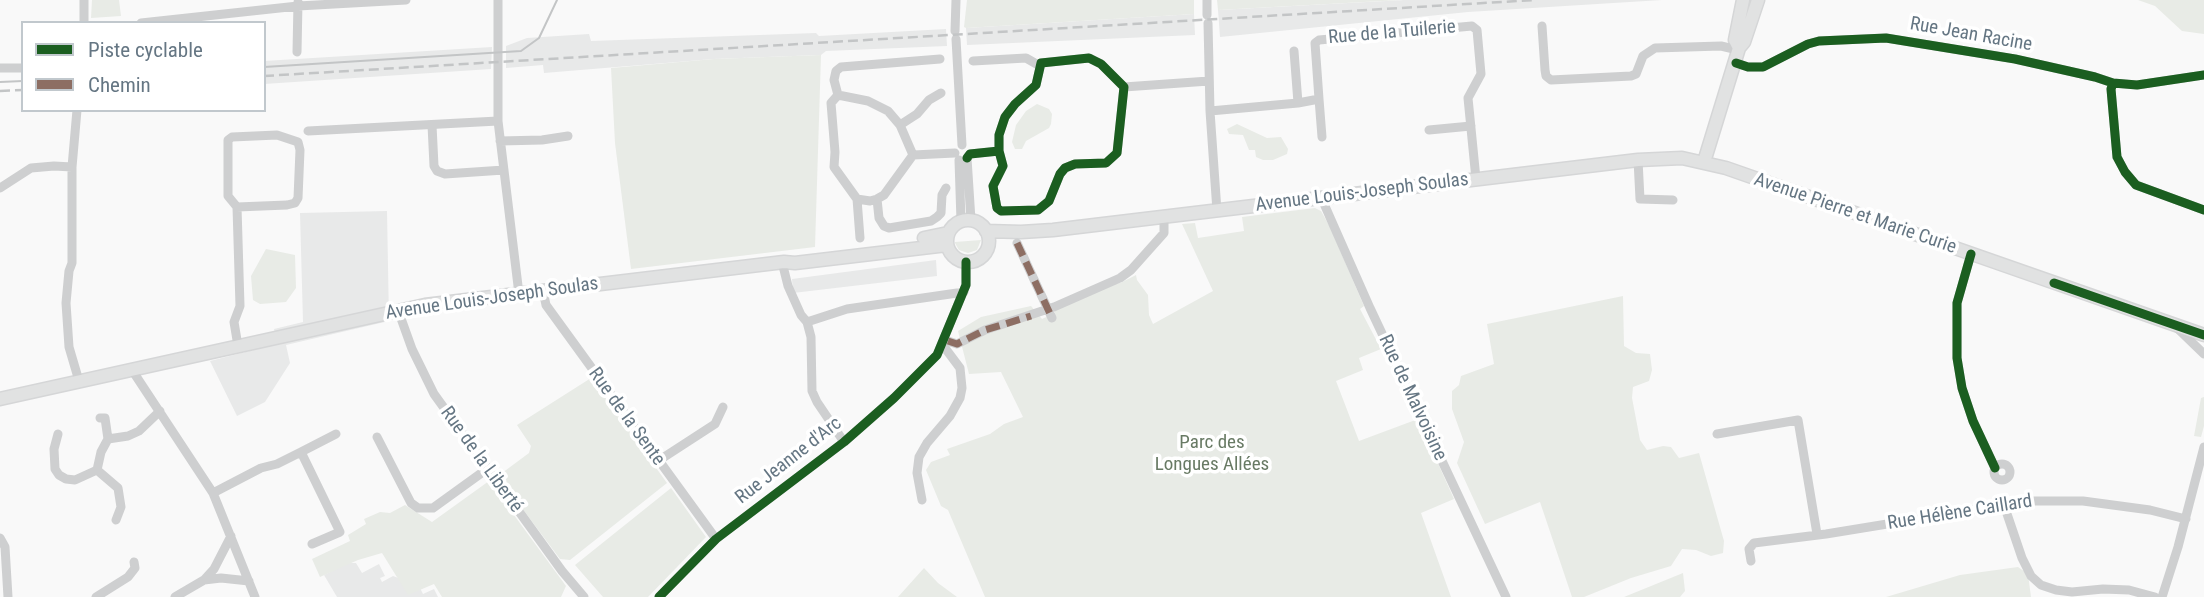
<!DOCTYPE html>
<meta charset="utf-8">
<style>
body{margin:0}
#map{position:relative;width:2204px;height:597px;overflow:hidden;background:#f9f9f9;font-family:"Roboto Condensed",sans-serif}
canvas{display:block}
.legend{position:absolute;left:21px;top:21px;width:245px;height:91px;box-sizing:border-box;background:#fff;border:2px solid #c1c8cd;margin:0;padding:9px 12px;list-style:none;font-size:21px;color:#657683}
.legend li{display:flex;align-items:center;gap:14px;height:35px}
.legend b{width:35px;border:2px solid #c1c8cd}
</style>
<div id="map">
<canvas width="2204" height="597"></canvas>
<ul class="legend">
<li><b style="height:9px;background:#1b5e20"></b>Piste cyclable</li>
<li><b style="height:9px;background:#8d6e63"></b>Chemin</li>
</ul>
</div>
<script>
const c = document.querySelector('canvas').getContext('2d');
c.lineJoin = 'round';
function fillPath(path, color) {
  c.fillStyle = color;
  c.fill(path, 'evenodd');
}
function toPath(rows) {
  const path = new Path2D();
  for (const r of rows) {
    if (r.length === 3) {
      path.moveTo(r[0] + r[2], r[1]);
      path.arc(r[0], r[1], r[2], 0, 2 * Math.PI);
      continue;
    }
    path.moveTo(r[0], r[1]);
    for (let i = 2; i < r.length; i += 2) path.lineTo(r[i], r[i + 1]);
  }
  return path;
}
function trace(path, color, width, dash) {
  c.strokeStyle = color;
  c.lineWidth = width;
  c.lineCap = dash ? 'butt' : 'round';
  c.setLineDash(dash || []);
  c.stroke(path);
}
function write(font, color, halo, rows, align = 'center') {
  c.font = font + ' "Roboto Condensed",sans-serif';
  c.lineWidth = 7;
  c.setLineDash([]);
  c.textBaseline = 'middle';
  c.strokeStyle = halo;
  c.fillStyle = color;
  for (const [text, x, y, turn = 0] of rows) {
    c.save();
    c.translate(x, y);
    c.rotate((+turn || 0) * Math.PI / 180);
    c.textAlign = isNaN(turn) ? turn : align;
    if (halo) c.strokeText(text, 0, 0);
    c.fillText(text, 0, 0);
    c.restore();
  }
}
fillPath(toPath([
 [1404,0,1662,0,1468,12,1220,37,1218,10],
 [1194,14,1195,35,967,45,966,28],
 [946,29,947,46,826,51,821,55,714,59,544,73,543,65,506,68,506,46,527,38,589,34,591,41,816,33,819,36],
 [492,47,491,69,264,84,264,61],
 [387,211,389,321,286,345,290,363,265,402,237,416,210,361,277,344,274,329,303,322,300,213],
 [936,260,937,276,793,293,792,279],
 [348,563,356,563,362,573,379,564,385,576,380,578,382,582,393,576,419,586,423,594,434,589,438,597,337,597,324,575]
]), '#e8e9e9');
fillPath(toPath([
 [92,0,119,0,121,16,91,18],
 [967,0,1194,0,1194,14,966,28,964,27],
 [1217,0,1401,0,1218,10],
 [2138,0,2204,0,2204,34,2182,31,2155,6],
 [821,55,815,247,631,269,615,143,611,68,714,59],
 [1037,104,1049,109,1052,114,1051,124,1049,128,1026,141,1022,149,1015,149,1012,142,1016,125,1026,111],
 [1237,124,1267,138,1281,137,1288,149,1287,154,1273,160,1263,160,1256,157,1255,150,1249,150,1243,135,1229,134,1227,129],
 [1315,208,1321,211,1330,227,1364,306,1360,309,1381,349,1359,358,1363,370,1336,381,1359,441,1418,419,1454,499,1421,513,1451,597,985,597,948,510,941,506,926,470,931,462,950,455,947,449,990,434,1004,424,1023,417,1001,372,969,374,958,331,981,317,1031,306,1042,319,1055,313,1053,304,1122,282,1136,275,1137,280,1148,295,1149,315,1153,324,1213,291,1182,224,1195,223,1198,238,1244,231,1242,217],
 [981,240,977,250,968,253,959,250,955,243,955,242],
 [266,249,295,255,296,288,286,302,260,304,253,300,251,276],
 [1623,296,1624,346,1636,353,1650,354,1652,370,1649,381,1633,387,1632,398,1640,440,1647,450,1663,446,1671,447,1679,458,1699,453,1724,541,1723,553,1711,556,1696,550,1682,549,1671,566,1631,578,1584,597,1572,597,1540,502,1485,524,1457,463,1464,442,1452,409,1452,391,1459,385,1461,376,1494,364,1487,324],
 [591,378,667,483,570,560,560,559,498,476,529,453,531,446,517,425],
 [2204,397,2204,426,2201,437,2194,436,2201,398],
 [489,481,566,586,561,597,442,597,434,584,408,595,382,553,358,560,320,577,312,559,350,541,348,535,366,524,364,519,380,512,390,513,405,505,432,522],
 [671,488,706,537,648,597,603,597,575,565],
 [2018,567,2028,574,2031,597,1886,597,1960,575],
 [924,568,938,583,957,597,898,597],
 [1683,573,1685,591,1680,597,1624,597]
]), '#e8ebe6');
const secondary = toPath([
 [1739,48,1735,40,1743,0],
 [1704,162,1739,48,1744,42,1758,0],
 [968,241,21],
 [986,231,1021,232,1053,230,1638,160,1682,158,1726,168,2204,335],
 [924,238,948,233],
 [0,399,425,305,784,262,795,263,947,245]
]);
trace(secondary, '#d5d6d7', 15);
trace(toPath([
 [498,0,498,121,519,294],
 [1207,0,1207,15],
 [84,23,84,0],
 [141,23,298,6,406,0],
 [1208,23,1210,111,1217,211],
 [1542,26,1545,70,1546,76,1551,80,1631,76,1636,74,1643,56,1655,48,1721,46,1738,50],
 [955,31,956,0],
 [956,39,962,145],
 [297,52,298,2],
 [973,61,1026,58,1040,66],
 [1736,63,1748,67,1763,67,1808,44,1819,41,1886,38,2015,59,2095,77,2113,83,2137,85,2204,75],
 [0,68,23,68],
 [2113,83,2111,89,2117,157,2125,172,2136,185,2204,210],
 [1124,87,1209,81],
 [838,95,868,101,888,111,900,125,913,155,884,195,877,199,870,201,857,199,834,167,835,152,831,103,838,95],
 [838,95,834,80,836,71,841,67,940,59],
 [1319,99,1322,137],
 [1298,103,1319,99,1315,43,1319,40,1472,26,1477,30,1481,74,1468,98,1476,179],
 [77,110,72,167,72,263,69,271,66,303,69,347,79,381],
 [1210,111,1298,103,1294,51],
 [432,125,434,166,437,171,445,174,504,170],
 [900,125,917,114,929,100,941,93],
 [1429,130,1471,126],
 [308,131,498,121],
 [500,141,542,140,568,136],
 [970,154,999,151,999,135,1005,117,1015,104,1036,85,1041,63,1089,58,1101,64,1124,87,1117,153,1106,163,1075,164,1065,168,1060,174,1049,201,1038,210,1001,211,997,208,993,186,1003,166,999,151],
 [970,154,967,158,971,220],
 [913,155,955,153],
 [959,160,961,221],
 [1638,160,1640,199,1673,200],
 [0,188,31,168,54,166,72,167],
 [1321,197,1370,308,1506,597],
 [857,199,860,238],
 [877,199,879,218,884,226,889,228,931,221,937,217,941,213,942,195,946,188],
 [237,207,287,205,295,203,298,198,300,150,298,142,277,135,232,137,228,140,228,196,237,207,240,306,234,322,238,346],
 [1017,243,1052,318],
 [1971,254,1957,303,1957,358,1962,388,1973,421,1995,468],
 [782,262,788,286,801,315,807,322,811,337,812,391,817,402,844,442],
 [543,291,546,305,716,539],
 [398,310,412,349,434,394,562,571,584,597],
 [807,322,847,309,964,292],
 [2175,326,2204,354],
 [948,341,957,344,985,330,1054,307,1120,278,1131,270,1164,233,1164,217],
 [132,370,213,493,255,597],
 [100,418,105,418,108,439],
 [58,434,54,449,55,469,59,475,66,479,75,480,97,470,101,452,108,439,128,436,139,431,160,411],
 [1717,434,1798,420,1817,534],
 [377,437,411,503,418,508,433,508,487,469],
 [301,452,336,434],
 [658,461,715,424,723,407],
 [2002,472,8],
 [97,470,118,488,121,507,116,520],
 [213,493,261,468,277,464,301,452,340,532,312,544],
 [922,500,917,473,919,457,927,443,950,416,960,398,962,388,960,368,942,344],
 [2004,505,2022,558,2031,576,2041,585,2056,590,2072,592,2103,589,2129,590,2155,597],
 [0,538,5,547,8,597],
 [1751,561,1749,549,1754,543,1826,534,2028,501,2083,501,2150,510,2186,519],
 [204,580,221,578,249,581],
 [96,597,128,577,135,568,134,562],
 [175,597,204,580,214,569,231,536],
 [659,597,716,539,844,442,894,398,937,355,966,285,966,262],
 [2162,597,2178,547,2204,447]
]), '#cecfd0', 9);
trace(secondary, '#e1e2e2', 12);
trace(toPath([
 [264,67,521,51,539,38,557,0],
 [0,82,23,81]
]), '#c3c5c6', 2);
trace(toPath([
 [264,76,1534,0],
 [0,91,23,90]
]), '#c3c5c6', 2.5, [10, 5]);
trace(toPath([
 [1017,243,1052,318],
 [948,341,957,344,985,330,1031,316]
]), '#8d6e63', 7, [14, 7]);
trace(toPath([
 [1736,63,1748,67,1763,67,1808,44,1819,41,1886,38,2015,59,2095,77,2113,83,2137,85,2204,75],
 [2113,83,2111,89,2117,157,2125,172,2136,185,2204,210],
 [967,158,970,154,999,151,999,135,1005,117,1015,104,1036,85,1041,63,1089,58,1101,64,1124,87,1117,153,1106,163,1075,164,1065,168,1060,174,1049,201,1038,210,1001,211,997,208,993,186,1003,166,999,151],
 [1971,254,1957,303,1957,358,1962,388,1973,421,1995,468],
 [2054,283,2204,335],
 [659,597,716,539,844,442,894,398,937,355,966,285,966,262]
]), '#1b5e20', 9);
write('19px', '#657683', '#fff', [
 ["Rue de la Tuilerie",1392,33,-5],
 ["Rue Jean Racine",1971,35,10],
 ["Avenue Louis-Joseph Soulas",1362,193,-7],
 ["Avenue Pierre et Marie Curie",1855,214,19],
 ["Avenue Louis-Joseph Soulas",492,299,-8],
 ["Rue de Malvoisine",1412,398,65],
 ["Rue de la Sente",626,417,54],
 ["Rue de la Liberté",481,460,54],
 ["Rue Jeanne d'Arc",789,461,-38],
 ["Rue Hélène Caillard",1960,513,-9]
]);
write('19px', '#687a64', '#fff', [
 ["Parc des",1212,443],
 ["Longues Allées",1212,465]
]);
</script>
